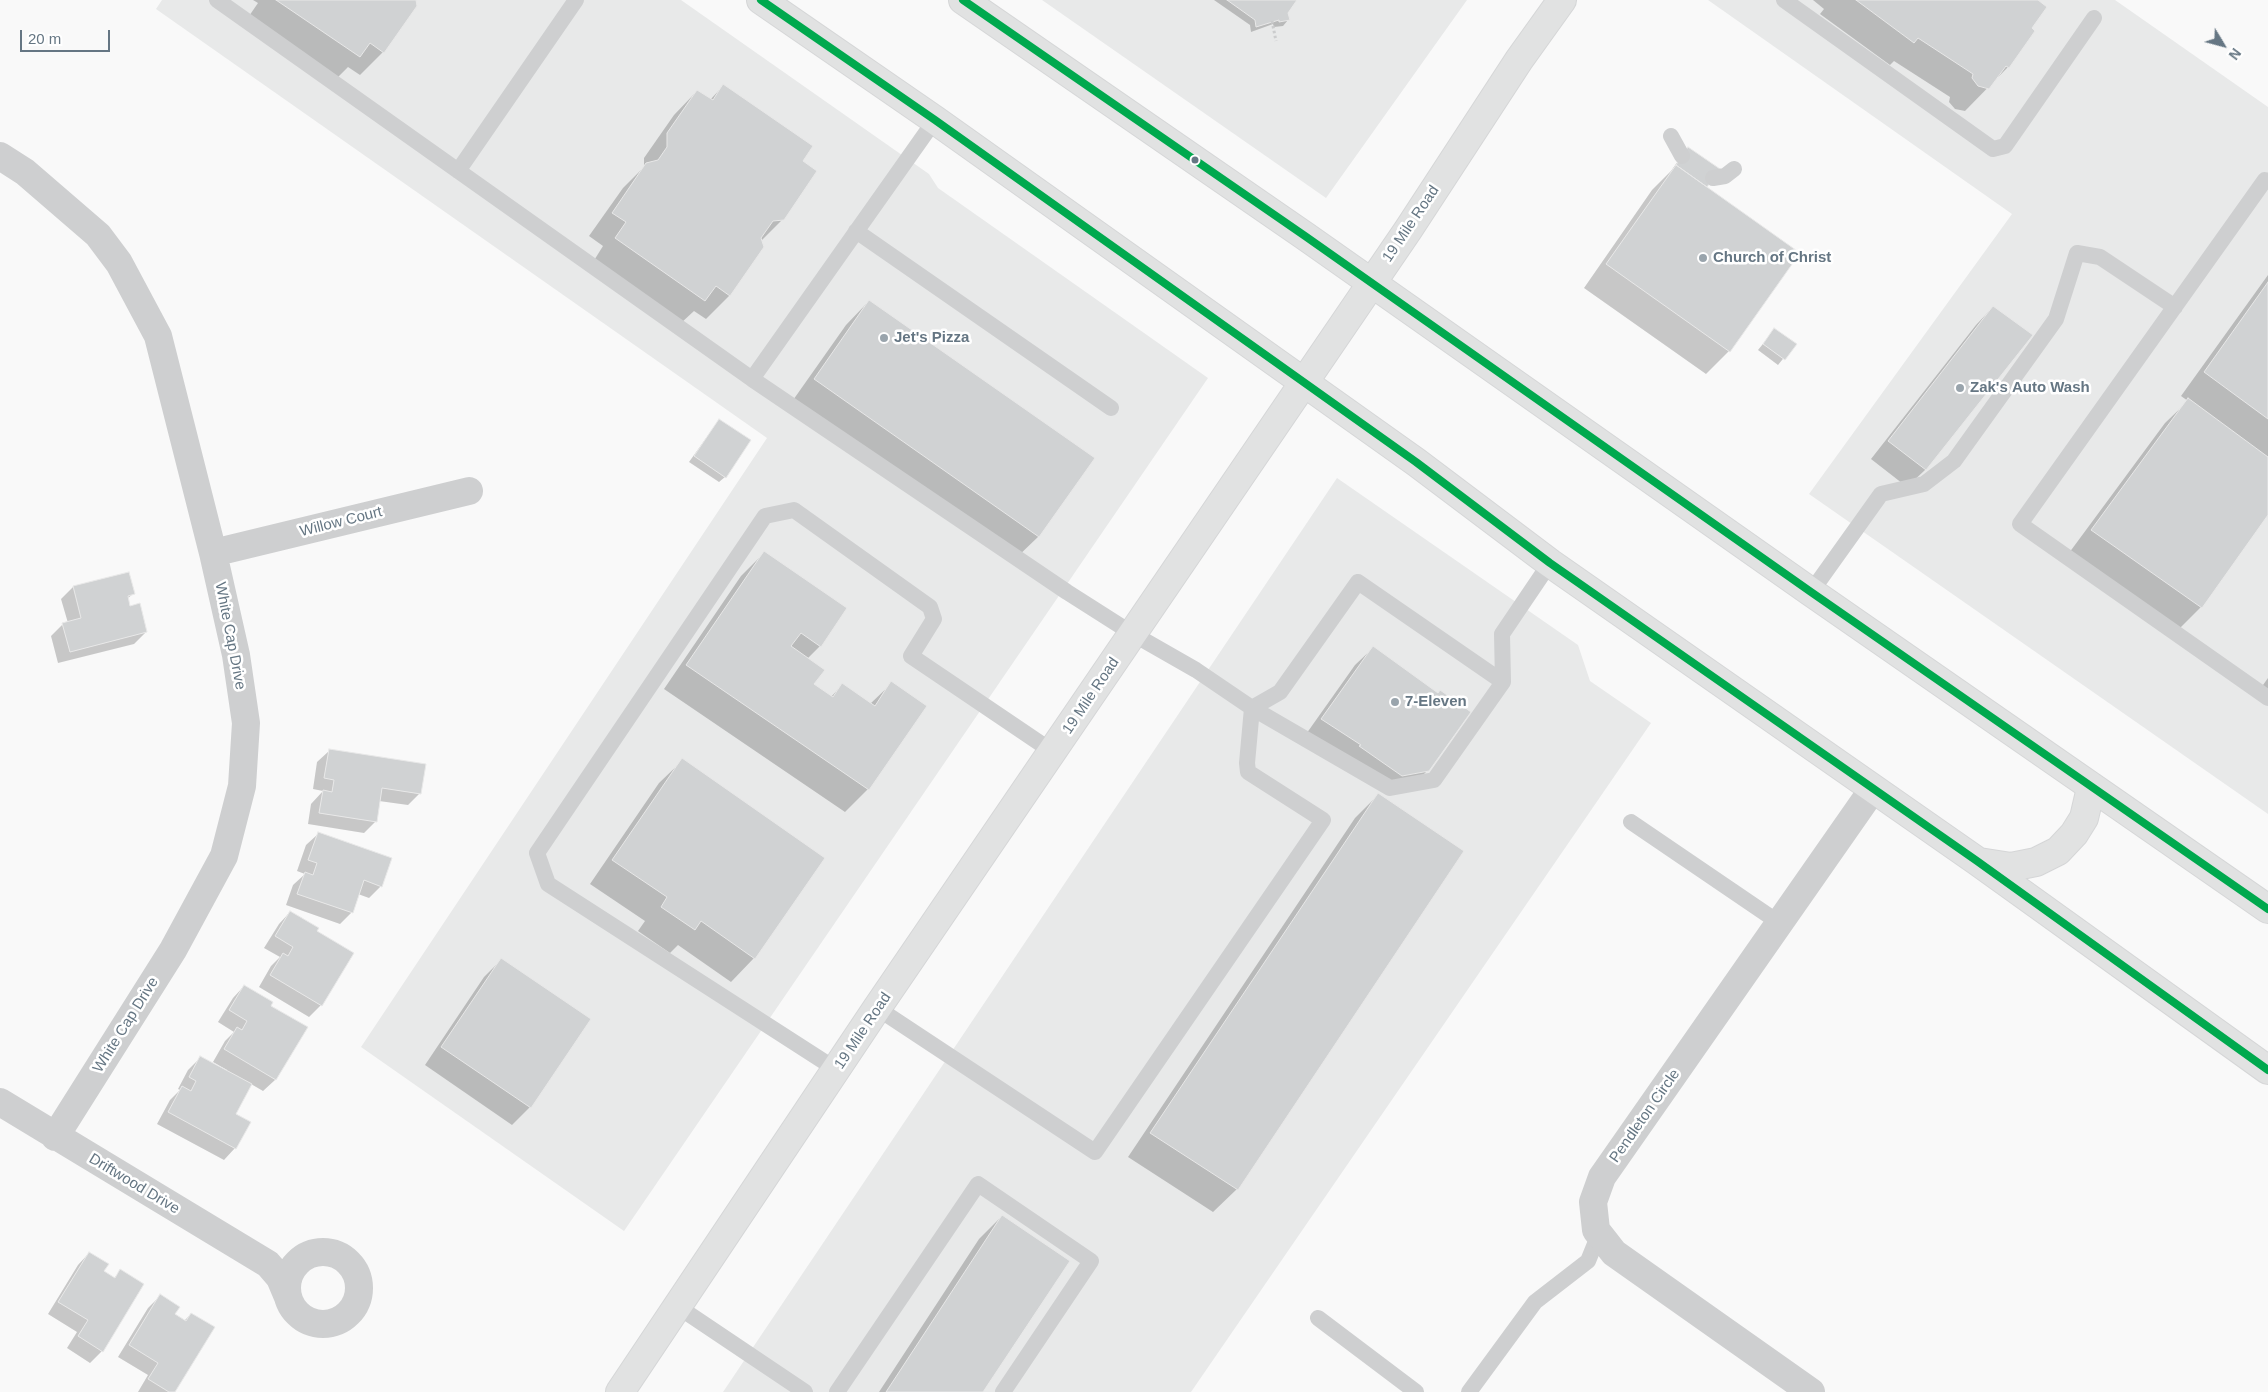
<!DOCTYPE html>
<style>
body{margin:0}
#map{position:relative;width:2268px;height:1392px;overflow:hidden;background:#f9f9f9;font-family:Helvetica,sans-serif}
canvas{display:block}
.north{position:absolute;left:2198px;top:20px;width:50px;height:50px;-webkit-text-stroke:4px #fff;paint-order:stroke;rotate:127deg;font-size:14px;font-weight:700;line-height:20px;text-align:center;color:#657683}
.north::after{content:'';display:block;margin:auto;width:18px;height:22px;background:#657683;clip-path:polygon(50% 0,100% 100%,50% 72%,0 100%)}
.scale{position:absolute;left:20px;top:30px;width:90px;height:22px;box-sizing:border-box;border:2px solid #657683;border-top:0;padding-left:6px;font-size:15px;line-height:18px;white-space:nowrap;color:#657683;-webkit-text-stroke:4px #fff;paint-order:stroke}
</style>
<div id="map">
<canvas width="2268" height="1392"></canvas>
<div class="north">N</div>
<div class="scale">20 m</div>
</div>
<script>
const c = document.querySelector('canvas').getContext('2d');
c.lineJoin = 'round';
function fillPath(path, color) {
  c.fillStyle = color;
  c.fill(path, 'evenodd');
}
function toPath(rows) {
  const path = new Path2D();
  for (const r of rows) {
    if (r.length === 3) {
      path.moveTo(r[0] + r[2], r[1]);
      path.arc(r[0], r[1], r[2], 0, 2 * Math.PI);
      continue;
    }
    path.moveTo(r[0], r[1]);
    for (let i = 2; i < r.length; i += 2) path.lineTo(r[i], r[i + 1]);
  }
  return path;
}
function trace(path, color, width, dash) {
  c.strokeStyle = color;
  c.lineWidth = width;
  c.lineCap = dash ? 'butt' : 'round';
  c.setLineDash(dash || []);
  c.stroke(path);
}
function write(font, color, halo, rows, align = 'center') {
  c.font = font + ' Helvetica,sans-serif';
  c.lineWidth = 5;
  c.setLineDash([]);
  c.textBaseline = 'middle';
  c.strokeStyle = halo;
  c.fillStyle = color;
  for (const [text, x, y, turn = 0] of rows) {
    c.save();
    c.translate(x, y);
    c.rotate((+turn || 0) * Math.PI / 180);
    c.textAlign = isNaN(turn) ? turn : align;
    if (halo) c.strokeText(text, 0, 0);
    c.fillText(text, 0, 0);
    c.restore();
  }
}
fillPath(toPath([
 [162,0,681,0,929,174,938,188,1208,378,624,1231,361,1047,767,438,156,9],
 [1042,0,1467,0,1326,198],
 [1708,0,2115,0,2268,107,2268,814,1809,494,2012,214],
 [1337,478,1578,645,1590,681,1651,723,1191,1392,723,1392]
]), '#e8e9e9');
fillPath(toPath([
 [253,0,414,0,383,52,360,75,348,67,335,80,247,19,258,3],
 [1214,0,1296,0,1287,13,1288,20,1283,26,1274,27,1273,24,1251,32,1250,25],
 [1813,0,2036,0,2030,29,2008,67,1965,111,1955,109,1949,102,1950,97,1894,61,1890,65,1820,14,1824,9],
 [723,86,801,161,783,219,761,241,763,247,729,296,706,319,694,311,681,323,593,262,603,246,589,236,623,188,644,167,644,158,674,115,697,91,710,100],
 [1683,154,1705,187,1729,351,1706,374,1584,288,1652,190,1671,171],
 [2268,275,2268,513,2201,607,2178,630,2069,553,2165,423,2188,401,2181,396],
 [869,301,1039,536,1015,559,791,403,846,325],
 [1993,307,2031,336,1925,470,1907,487,1871,459,1976,325],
 [1775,329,1795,344,1778,365,1758,350],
 [719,420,725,477,719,482,689,462],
 [764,553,820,646,807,659,813,685,831,697,842,685,870,704,892,683,868,789,845,812,664,689,741,576],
 [128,573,134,593,127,599,129,607,146,632,134,644,58,663,51,636,63,624,68,623,61,599,73,587],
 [1373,648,1428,770,1410,788,1343,765,1304,737,1355,665],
 [2268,678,2268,700,2258,692],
 [329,751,420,793,408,805,379,801,376,821,364,833,308,824,311,804,323,791,313,789,317,762],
 [683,760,754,958,731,982,678,945,670,953,638,931,645,921,590,884,659,783],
 [1378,795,1237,1189,1213,1212,1128,1157,1355,818],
 [318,834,381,886,369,898,358,894,352,912,340,924,286,905,293,885,305,874,297,871,306,845],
 [290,912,315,931,321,1005,309,1017,259,987,271,966,280,957,264,948,279,924],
 [501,960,530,1107,512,1125,425,1065,484,977],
 [244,986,269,1006,306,1028,275,1080,263,1091,251,1084,234,1114,235,1148,224,1160,157,1124,170,1100,180,1090,178,1089,188,1070,200,1058,226,1072,227,1070,213,1062,225,1041,234,1032,218,1022,233,998],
 [1002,1216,981,1392,879,1392,979,1239],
 [89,1253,103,1272,114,1278,121,1271,102,1351,90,1363,67,1348,77,1332,48,1314,78,1265],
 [160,1296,174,1315,184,1321,191,1314,174,1392,138,1392,148,1375,118,1357,148,1308]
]), '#0003');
const building = toPath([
 [276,0,416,0,417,6,384,53,370,43,360,57,276,0],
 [1227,0,1297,0,1288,13,1290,20,1279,22,1279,20,1256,27,1255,20,1227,0],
 [1856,0,2038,0,2047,7,2032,28,2035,31,2009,68,2006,66,1989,89,1978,86,1972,78,1973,74,1918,38,1914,43,1856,0],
 [723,84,813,146,803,161,817,171,784,220,773,221,761,238,764,247,730,296,716,286,705,301,615,238,626,222,612,213,646,163,658,160,667,147,667,133,697,90,713,100,723,84],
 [1688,147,1720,169,1707,187,1676,165,1688,147],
 [1676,165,1800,253,1730,352,1606,264,1676,165],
 [2268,282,2268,419,2204,372,2268,282],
 [869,300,1095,458,1039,537,814,379,869,300],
 [1993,306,2033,335,1926,470,1888,441,1993,306],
 [1774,328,1797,344,1785,360,1763,344,1774,328],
 [2188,398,2268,457,2268,515,2202,608,2091,530,2188,398],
 [719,419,751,440,726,478,694,456,719,419],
 [764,551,847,608,821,647,801,633,791,646,825,670,814,684,833,697,842,683,875,706,891,681,927,706,869,790,686,665,764,551],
 [129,572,135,594,128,596,130,606,140,603,147,632,70,652,62,623,81,618,73,586,129,572],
 [1373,646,1438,693,1440,690,1471,712,1429,771,1402,776,1359,746,1361,745,1321,719,1373,646],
 [329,749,426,764,421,794,382,788,377,822,319,813,323,790,332,792,334,780,324,778,329,749],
 [682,758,825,858,755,959,701,921,695,930,661,907,667,897,612,860,682,758],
 [1378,793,1464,851,1238,1190,1150,1133,1378,793],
 [318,832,392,858,382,887,364,880,353,913,297,894,305,872,313,875,317,863,308,860,318,832],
 [290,911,319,928,317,931,354,953,322,1006,270,975,283,953,288,956,293,947,275,936,290,911],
 [501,958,591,1019,531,1108,441,1047,501,958],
 [244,985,273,1002,271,1006,308,1027,276,1080,224,1049,237,1027,242,1030,247,1021,229,1010,244,985],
 [200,1056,252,1084,236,1114,251,1122,236,1149,168,1112,182,1086,191,1091,196,1081,189,1077,200,1056],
 [1002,1215,1070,1261,983,1392,886,1392,1002,1215],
 [89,1252,109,1264,104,1271,115,1278,120,1269,144,1284,103,1352,78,1336,88,1320,58,1302,89,1252],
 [160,1294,180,1307,175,1314,186,1321,191,1313,215,1327,175,1392,169,1392,148,1379,158,1363,129,1345,160,1294]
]);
fillPath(building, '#d0d2d3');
trace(building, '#e8e8e8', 1);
const secondary = toPath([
 [761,0,935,120,1416,462,1550,563,1977,861,2268,1070],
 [963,0,1305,236,1811,592,2268,909],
 [1979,862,2011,867,2036,862,2058,851,2074,834,2084,818,2091,788],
 [620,1392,877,1008,1408,230,1519,60,1562,0]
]);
trace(secondary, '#d5d6d7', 30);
trace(toPath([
 [1272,21,1276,41]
]), '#cbcccd', 3, [2.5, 2.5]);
trace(toPath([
 [217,0,752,379,935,120],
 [1784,0,1993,149,2005,146,2094,18],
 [1671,136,1682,156],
 [458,171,576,0],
 [1713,178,1725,176,1734,169],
 [2268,181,2265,180,2020,524,2268,698],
 [856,231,1111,408],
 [752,379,1067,592,1133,634,1196,670,1252,708,1390,788,1434,780,1503,682,1502,634,1550,563],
 [1811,592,1881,494,1924,484,1954,461,2056,319,2077,253,2100,257,2175,307],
 [1631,822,1778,922],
 [877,1008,1095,1152,1323,820,1248,772,1247,763,1252,708,1280,692,1358,582,1503,682],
 [837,1070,548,884,537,853,765,516,794,510,930,607,934,619,911,656,1053,752],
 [677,1306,805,1392],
 [1318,1318,1416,1392],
 [837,1392,978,1184,1091,1261,1003,1392],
 [1469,1392,1535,1302,1588,1261,1599,1234]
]), '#cecfd0', 16);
trace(toPath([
 [0,156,25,172,98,235,119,263,158,336,213,553,236,655,246,723,242,786,224,856,173,950,55,1137],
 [213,553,469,491],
 [0,1102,268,1264,280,1278,288,1297],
 [323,1288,36],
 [1811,1392,1614,1253,1596,1230,1593,1202,1602,1177,1873,789]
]), '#cecfd0', 28);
trace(secondary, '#e1e2e2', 28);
trace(toPath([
 [761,0,935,120,1416,462,1550,563,1977,861,2268,1070],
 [963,0,1305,236,1811,592,2268,909]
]), '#00a94e', 8);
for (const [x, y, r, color] of [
 [1195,160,4.5,"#657683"],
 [1703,258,5,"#99a4ac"],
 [884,338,5,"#99a4ac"],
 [1960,388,5,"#99a4ac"],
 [1395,702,5,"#99a4ac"]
]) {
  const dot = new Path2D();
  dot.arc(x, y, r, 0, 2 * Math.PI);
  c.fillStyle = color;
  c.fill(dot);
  trace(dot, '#fff', 2);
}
write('15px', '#657683', '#fff', [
 ["19 Mile Road",1411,224,-56],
 ["Willow Court",341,522,-14],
 ["White Cap Drive",230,636,79],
 ["19 Mile Road",1091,696,-56],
 ["White Cap Drive",126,1025,-58],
 ["19 Mile Road",863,1031,-56],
 ["Pendleton Circle",1645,1116,-55],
 ["Driftwood Drive",134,1184,31]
]);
write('bold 15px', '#657683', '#fff', [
 ["Church of Christ",1713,258],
 ["Jet's Pizza",894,338],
 ["Zak's Auto Wash",1970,388],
 ["7-Eleven",1405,702]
], 'left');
</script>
